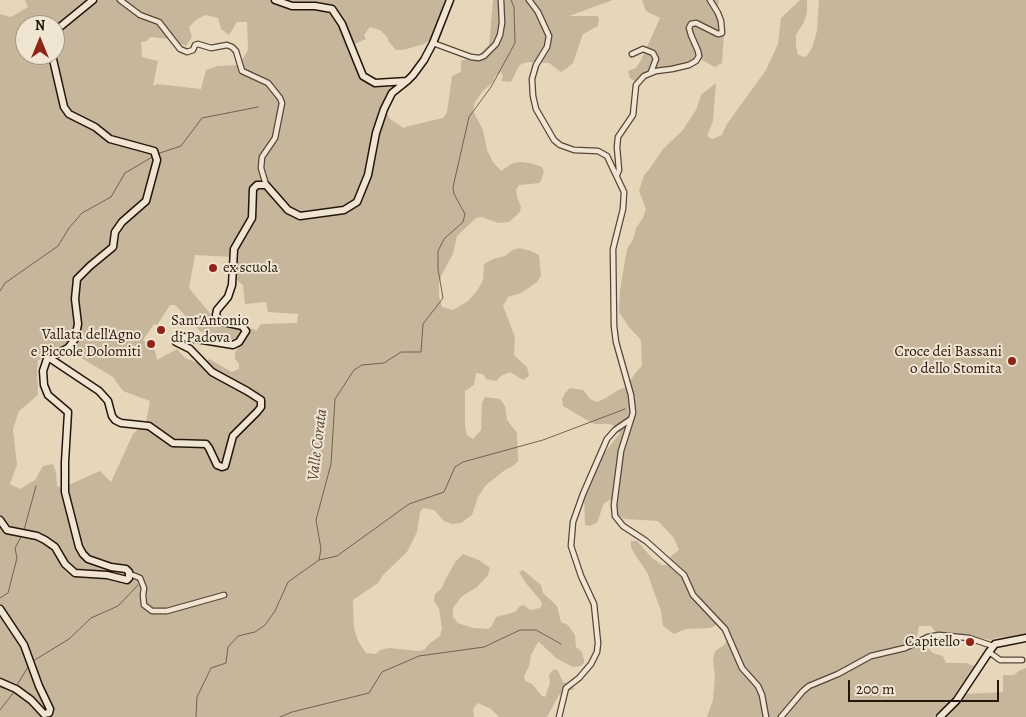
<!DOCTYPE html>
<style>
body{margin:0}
#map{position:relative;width:1026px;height:717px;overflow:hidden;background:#e7d7ba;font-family:Alegreya,serif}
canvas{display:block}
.north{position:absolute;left:15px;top:15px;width:50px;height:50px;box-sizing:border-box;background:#efe5d2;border:1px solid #9e9282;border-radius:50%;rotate:0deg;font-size:14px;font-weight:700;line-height:20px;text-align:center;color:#25160b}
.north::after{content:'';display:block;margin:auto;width:18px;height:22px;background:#8f2418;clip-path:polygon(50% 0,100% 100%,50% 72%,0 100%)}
.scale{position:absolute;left:848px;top:680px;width:151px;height:22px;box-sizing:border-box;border:2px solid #25160b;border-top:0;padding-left:6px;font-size:15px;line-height:18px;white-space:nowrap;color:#25160b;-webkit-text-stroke:4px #efe5d2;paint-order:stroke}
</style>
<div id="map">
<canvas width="1026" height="717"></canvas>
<div class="north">N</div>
<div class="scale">200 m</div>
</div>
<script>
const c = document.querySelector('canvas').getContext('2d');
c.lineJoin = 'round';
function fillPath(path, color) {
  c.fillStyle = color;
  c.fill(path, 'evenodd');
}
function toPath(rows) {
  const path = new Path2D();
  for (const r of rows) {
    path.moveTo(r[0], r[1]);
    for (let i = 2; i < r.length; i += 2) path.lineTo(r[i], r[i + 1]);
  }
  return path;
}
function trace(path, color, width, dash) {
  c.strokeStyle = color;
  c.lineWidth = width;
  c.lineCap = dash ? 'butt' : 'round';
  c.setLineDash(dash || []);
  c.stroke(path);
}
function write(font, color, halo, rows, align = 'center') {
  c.font = font + ' Alegreya,serif';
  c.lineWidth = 4;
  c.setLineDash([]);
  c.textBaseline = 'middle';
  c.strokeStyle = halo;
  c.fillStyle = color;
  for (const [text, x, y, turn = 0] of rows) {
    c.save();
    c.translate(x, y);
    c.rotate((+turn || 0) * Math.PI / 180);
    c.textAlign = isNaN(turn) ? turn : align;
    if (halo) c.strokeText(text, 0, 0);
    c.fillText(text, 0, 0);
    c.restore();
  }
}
fillPath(toPath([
 [25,0,448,0,433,38,424,44,403,50,396,50,389,42,387,37,380,30,370,27,364,35,366,39,350,46,372,85,397,85,389,99,383,106,390,119,405,129,405,127,443,118,447,112,452,76,461,72,461,61,479,55,489,45,493,0,613,0,569,16,597,16,599,18,598,26,583,34,573,63,567,68,561,72,549,63,531,62,523,63,519,66,511,82,501,81,503,76,501,72,495,76,493,82,483,91,475,102,473,111,483,130,487,150,493,162,501,171,513,163,522,162,530,163,542,167,544,172,540,183,519,185,516,190,517,197,521,207,520,212,509,222,498,223,482,217,476,218,457,236,453,254,442,274,439,283,439,296,442,307,453,310,468,301,477,291,483,280,484,264,493,259,505,256,513,250,519,248,531,251,539,255,541,276,537,282,521,293,508,297,503,306,515,337,514,355,527,367,529,376,523,380,510,372,501,376,496,381,486,379,483,374,476,373,474,385,465,391,465,426,467,435,473,439,481,430,482,403,485,397,500,399,505,406,507,420,517,433,518,461,513,466,505,470,486,485,478,497,472,515,461,523,452,524,444,521,434,510,423,508,420,512,417,532,407,552,383,575,378,583,353,600,354,628,358,641,366,653,376,654,380,650,389,648,419,651,424,650,430,643,440,636,442,628,439,609,434,601,435,594,442,588,445,580,456,561,463,554,479,560,490,568,488,575,477,587,462,596,453,608,453,617,458,623,473,628,488,629,491,627,496,617,515,612,520,606,524,605,530,610,540,608,542,604,541,601,525,582,519,572,523,570,541,585,543,593,557,606,561,622,568,625,575,635,576,647,582,652,584,660,584,663,581,666,573,667,556,658,539,642,537,644,531,655,529,666,524,677,525,681,532,684,542,696,545,697,550,683,549,675,554,669,558,671,563,682,570,684,574,689,559,695,547,717,499,717,491,709,478,703,473,709,474,717,0,717,0,14,11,17,28,7],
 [205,15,218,18,221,29,229,35,237,22,247,22,248,50,239,65,217,66,206,70,201,89,157,84,153,86,158,61,142,57,141,42,147,41,150,37,169,39,186,46,192,37,189,27,196,20],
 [25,25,55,25,55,55,25,55],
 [195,255,233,257,231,275,243,285,245,304,266,302,268,312,298,314,297,323,261,324,256,331,254,329,247,328,243,333,238,327,219,324,189,288],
 [170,305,175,305,200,331,217,341,239,346,235,353,235,359,239,364,239,369,232,372,209,359,203,365,185,358,177,349,157,360,156,354,153,347,143,340,154,324,157,325],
 [68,350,113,377,123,391,150,401,146,422,133,434,111,482,100,471,62,488,57,486,56,472,53,464,43,466,35,480,20,489,10,484,17,465,13,429,19,411,38,395,37,370,38,360],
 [642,0,719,0,717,18,724,35,722,63,715,67,702,60,692,61,671,70,654,72,637,83,630,78,628,71,636,68,641,60,660,18,646,11],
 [800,0,807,0,807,13,804,22,796,35,796,46,798,55,806,57,812,48,817,31,819,0,1026,0,1026,635,995,638,992,640,959,634,936,633,931,626,919,626,917,637,933,653,943,656,946,663,966,663,974,666,955,695,934,717,707,717,713,700,715,676,713,660,715,651,724,645,728,639,726,626,718,624,710,628,686,629,674,634,663,626,661,611,650,581,648,574,631,548,631,541,637,541,651,557,662,565,669,565,671,556,679,550,674,538,658,521,625,519,617,515,612,502,610,500,604,503,597,523,589,526,585,525,584,497,599,460,620,433,619,428,610,424,594,424,563,406,562,399,565,393,570,388,583,390,590,399,597,402,606,398,618,390,626,387,636,372,642,366,641,340,629,327,619,312,620,290,627,249,633,240,636,228,643,218,646,209,639,191,644,175,648,171,663,149,682,131,696,110,701,95,716,83,713,121,707,136,712,139,722,135,727,124,766,70,778,44,781,18],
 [1026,668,1026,717,945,717,965,694,1003,692,1003,675,1014,675,1020,670]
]), '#c6b69c');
trace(toPath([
 [157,154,181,146,202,118,258,107],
 [0,291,5,283,58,246,69,228,82,213,111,197,125,173,154,156],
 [24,530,36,486],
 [319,560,337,556,409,504,444,492,455,467,463,462,543,440,625,409],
 [0,598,8,593,17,558,15,548,21,537],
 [33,661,69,639,91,618,118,606,138,585],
 [17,685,28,667],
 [0,710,14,692],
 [196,717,197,697,211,668,226,663,228,647,238,636,255,632,265,625,275,611,288,582,319,560,321,549,316,520,331,464,335,399,354,370,362,365,384,363,401,352,421,352,423,324,443,298,438,269,438,251,444,239,463,222,465,214,454,194,453,187,469,117,491,87,515,43,514,7,511,0],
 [280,717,292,712,369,693,382,672,419,656,484,647,520,630,536,630,561,644]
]), '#726250', 1);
const street = toPath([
 [120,0,140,15,159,22,180,49,187,52,193,50,195,45,198,44,211,48,227,45,232,47,236,51,242,71,268,83,280,98,282,103,275,138,262,157,261,168,266,185],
 [529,0,538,12,549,36,547,47,536,65,532,79,533,96,536,109,554,140,560,145,574,150,598,151,607,156,624,192,623,209,613,249,614,326,616,342,631,395,633,413,621,451,614,505,615,516,623,526,646,541,684,575,693,595,725,629,742,668,758,686,762,695,766,717],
 [433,43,471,57,479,58,484,56,496,44,500,35,502,23,501,0],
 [632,54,643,49,653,53,656,59,651,72],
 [617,175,619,170,617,147,618,137,633,115,636,85,644,76,656,71,672,69,689,65,696,61,699,56,698,51,691,35,689,28,691,24,696,23,718,34,722,33,721,21,718,13,710,0],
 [130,574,140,578,144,588,143,595,144,605,152,611,167,611,224,595],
 [989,652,1000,660,1022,660],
 [559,717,566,688,579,678,591,664,597,652,598,643,594,604,581,576,571,546,573,522,583,494,607,439,615,430,631,419],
 [781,717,803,691,809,686,838,674,871,656,905,648,928,637,939,635,969,638,993,646]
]);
const secondary = toPath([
 [275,0,292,6,315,6,332,9,342,24,363,76,375,83,407,81,413,75,424,60,433,43,450,0],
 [55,31,93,0],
 [49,358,68,348,75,339,78,324,75,299,77,279,90,266,113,247,115,232,122,222,146,201,157,160,154,151,110,139,95,127,69,114,64,107,52,55],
 [0,520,7,530,37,536,45,540,55,547,65,564,75,573,107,575,127,580,129,578,129,572,126,569,111,567,88,559,83,554,79,547,65,492,65,462,68,412,48,395,44,385,43,371,47,359,49,358,54,361,99,391,108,401,112,416,115,420,121,423,149,426,173,443,206,444,209,448,217,465,222,467,225,466,233,436,257,412,261,407,261,400,247,391,212,372,190,349,176,342,175,339,178,336,233,345,239,342,246,331,242,326,219,321,216,315,217,310,228,297,232,285,234,249,252,218,253,189,257,185,266,185,288,210,300,216,344,210,357,202,368,175,376,133,384,109,392,93,407,81],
 [0,609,24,645,39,686,50,709,49,713,44,714,31,700,16,689,0,682],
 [940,717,957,700,989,652,995,644,1026,638]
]);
trace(street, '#564637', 7);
trace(secondary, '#25160b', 9);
trace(street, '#efe5d2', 4.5);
trace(secondary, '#efe5d2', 6);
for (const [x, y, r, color] of [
 [213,268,5,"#8f2418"],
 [161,330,5,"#8f2418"],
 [151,344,5,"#8f2418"],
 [1012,361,5,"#8f2418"],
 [970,642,5,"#8f2418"]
]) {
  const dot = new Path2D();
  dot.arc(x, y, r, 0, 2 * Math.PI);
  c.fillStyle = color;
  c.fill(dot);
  trace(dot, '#efe5d2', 2);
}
write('15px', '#25160b', '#efe5d2', [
 ["ex scuola",223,268,"left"],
 ["Sant'Antonio",171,321,"left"],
 ["di Padova",171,338,"left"],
 ["Vallata dell'Agno",141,335],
 ["e Piccole Dolomiti",141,352],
 ["Croce dei Bassani",1002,352],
 ["o dello Stomita",1002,369],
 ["Capitello",960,642]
], 'right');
write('italic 16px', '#584939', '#efe5d2', [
 ["Valle Corata",318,445,-83]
]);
</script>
